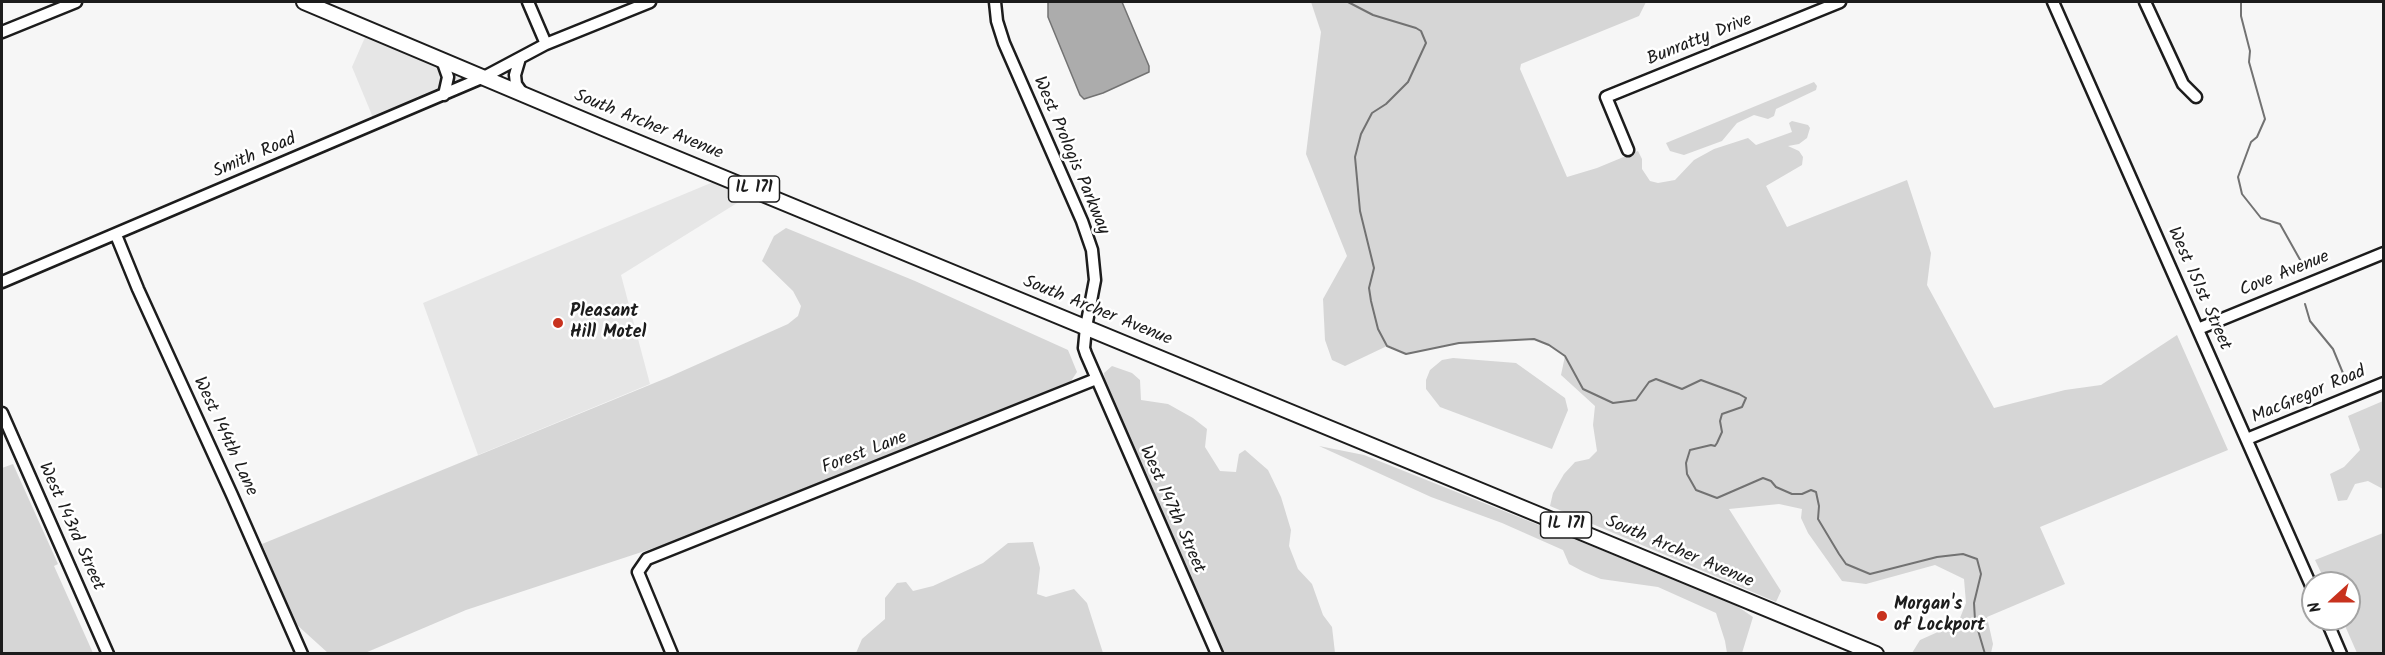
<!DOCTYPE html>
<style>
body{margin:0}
#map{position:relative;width:2385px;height:655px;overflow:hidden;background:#f6f6f6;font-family:Kalam,sans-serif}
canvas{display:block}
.frame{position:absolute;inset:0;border:3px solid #1c1c1c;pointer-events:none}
.north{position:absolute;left:2301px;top:571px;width:60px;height:60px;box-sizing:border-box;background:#fff;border:2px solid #a4a4a4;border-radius:50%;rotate:249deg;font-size:16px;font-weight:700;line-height:24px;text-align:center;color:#1c1c1c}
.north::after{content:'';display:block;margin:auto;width:21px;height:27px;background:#c8321e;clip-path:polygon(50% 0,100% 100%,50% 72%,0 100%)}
</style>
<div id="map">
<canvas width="2385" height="655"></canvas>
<div class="frame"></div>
<div class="north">N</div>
</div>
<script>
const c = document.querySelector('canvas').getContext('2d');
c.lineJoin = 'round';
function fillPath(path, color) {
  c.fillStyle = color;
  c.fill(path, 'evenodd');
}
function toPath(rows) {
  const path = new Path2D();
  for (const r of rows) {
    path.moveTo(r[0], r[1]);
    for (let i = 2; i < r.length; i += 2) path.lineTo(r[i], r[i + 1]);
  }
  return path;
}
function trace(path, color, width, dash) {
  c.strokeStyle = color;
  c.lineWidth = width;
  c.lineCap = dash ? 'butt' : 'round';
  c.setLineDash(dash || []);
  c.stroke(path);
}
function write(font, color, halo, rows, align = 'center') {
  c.font = font + ' Kalam,sans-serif';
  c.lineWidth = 5;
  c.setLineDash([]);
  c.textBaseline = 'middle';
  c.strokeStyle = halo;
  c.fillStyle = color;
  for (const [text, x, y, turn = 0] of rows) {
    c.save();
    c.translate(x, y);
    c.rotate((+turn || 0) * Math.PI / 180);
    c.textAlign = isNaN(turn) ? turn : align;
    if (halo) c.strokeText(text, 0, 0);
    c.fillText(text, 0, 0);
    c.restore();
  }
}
fillPath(toPath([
 [366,35,469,78,374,120,352,67],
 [718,180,750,195,621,275,650,384,478,455,423,303]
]), '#e6e6e6');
fillPath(toPath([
 [1311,2,1646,2,1639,16,1521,64,1520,69,1567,177,1597,168,1638,151,1642,159,1642,169,1650,181,1658,183,1675,180,1694,160,1714,149,1748,138,1756,145,1792,132,1789,123,1792,121,1808,125,1810,128,1807,138,1799,144,1788,146,1799,151,1803,157,1802,165,1766,186,1787,227,1907,180,1931,253,1927,285,1994,408,2065,390,2101,385,2177,335,2228,450,2040,527,2065,584,1987,617,1993,644,1991,653,1912,653,1920,640,1958,623,1966,603,1964,579,1935,565,1866,584,1842,581,1808,533,1801,518,1802,509,1779,504,1729,509,1781,591,1776,602,1550,506,1553,493,1564,474,1575,462,1589,459,1597,451,1593,425,1595,406,1561,375,1565,356,1549,345,1534,339,1520,339,1459,343,1406,354,1387,346,1345,366,1332,360,1325,340,1323,299,1347,256,1306,154,1321,32],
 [1814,82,1817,86,1816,90,1776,109,1774,116,1768,119,1754,115,1737,123,1722,141,1684,155,1670,151,1666,143],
 [786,228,915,281,1068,350,1077,372,1071,381,666,544,466,610,365,653,328,653,296,624,262,544,669,377,788,324,798,316,801,306,793,291,762,261,774,236],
 [1453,358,1516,363,1565,398,1568,410,1552,449,1440,407,1426,389,1426,380,1430,370,1442,360],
 [1112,366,1132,373,1140,380,1141,400,1168,404,1193,418,1207,429,1205,447,1220,471,1236,472,1239,454,1245,450,1268,470,1281,497,1291,530,1289,546,1298,569,1312,584,1323,615,1332,627,1335,653,1217,653,1106,394,1104,373],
 [2383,401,2383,489,2368,481,2355,484,2347,500,2338,501,2330,474,2344,467,2360,450,2348,416],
 [1319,446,1364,455,1731,602,1753,617,1742,653,1727,653,1725,641,1716,613,1658,587,1601,579,1584,572,1569,564,1563,550,1502,523,1431,497],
 [13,464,58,564,54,566,93,653,2,653,2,468],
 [2383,533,2383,653,2357,653,2342,619,2349,619,2349,583,2326,583,2315,560],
 [1033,542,1040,568,1037,594,1046,597,1074,589,1087,603,1103,653,856,653,862,639,885,619,885,598,897,583,906,582,913,591,933,586,983,563,1008,543]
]), '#d6d6d6');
const water = toPath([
 [1048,2,1122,2,1149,66,1149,72,1103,93,1084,99,1080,95,1048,17,1048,2]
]);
fillPath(water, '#acacac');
trace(water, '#727272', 1.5);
trace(toPath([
 [1348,2,1373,15,1416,28,1421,31,1426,43,1408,82,1386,104,1372,113,1361,134,1355,157,1360,211,1374,268,1369,288,1371,301,1378,329,1387,346,1406,354,1459,343,1534,339,1549,345,1565,356,1583,389,1613,403,1636,400,1649,382,1656,379,1682,389,1701,380,1739,394,1746,398,1742,407,1722,414,1720,421,1722,432,1717,443,1715,446,1711,445,1690,450,1686,463,1687,474,1696,490,1717,498,1763,478,1771,481,1776,487,1792,494,1802,494,1811,490,1816,492,1819,506,1818,519,1839,554,1846,564,1870,574,1937,557,1963,554,1977,559,1981,574,1974,603,1975,620,1985,654],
 [2241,2,2241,16,2250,51,2249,62,2265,119,2257,137,2251,142,2238,177,2242,194,2261,218,2280,224,2303,265],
 [2305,304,2310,321,2333,349,2345,378]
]), '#727272', 2);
const minor = toPath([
 [528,2,546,44],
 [995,2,997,21,1004,43,1082,221,1092,250,1095,280,1086,327,1084,348,1086,354,1217,654],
 [2053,2,2313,590],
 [2145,2,2183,84,2196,97],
 [2,32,76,2],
 [520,58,515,75,516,84,523,94],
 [442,60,448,77,444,95],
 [1628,150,1606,97,1840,2],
 [116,235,138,289,232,495,302,654],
 [2,282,484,77,546,44,650,2],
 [2198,329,2384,253],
 [2,413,108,654],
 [2247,439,2384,383],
 [2326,619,2341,654],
 [672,654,638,572,647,559,1096,379]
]);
const major = toPath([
 [304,2,603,128,1876,654]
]);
trace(minor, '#1c1c1c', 15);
trace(major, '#1c1c1c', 18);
trace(minor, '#fff', 10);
trace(major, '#fff', 14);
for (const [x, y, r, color] of [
 [558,323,6,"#c8321e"],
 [1882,616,6,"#c8321e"]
]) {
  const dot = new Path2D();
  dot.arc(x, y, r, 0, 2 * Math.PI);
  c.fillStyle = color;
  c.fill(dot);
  trace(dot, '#fff', 2);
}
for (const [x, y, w] of [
 [754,189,51],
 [1566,525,51]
]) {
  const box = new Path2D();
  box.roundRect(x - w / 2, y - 13, w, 26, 4.5);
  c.fillStyle = '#fff';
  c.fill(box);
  trace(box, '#1c1c1c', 1.5);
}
write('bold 16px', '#1c1c1c', null, [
 ["IL 171",754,189],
 ["IL 171",1566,525]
]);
write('18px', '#1c1c1c', '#fff', [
 ["Bunratty Drive",1700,41,-22],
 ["South Archer Avenue",648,126,22],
 ["West Prologis Parkway",1070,156,67],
 ["Smith Road",255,157,-23],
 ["Cove Avenue",2285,275,-22],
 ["West 151st Street",2198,289,66],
 ["South Archer Avenue",1097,312,22],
 ["MacGregor Road",2309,396,-23],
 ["West 144th Lane",224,437,65],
 ["Forest Lane",865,454,-21],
 ["West 147th Street",1171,510,66],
 ["West 143rd Street",70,527,66],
 ["South Archer Avenue",1679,553,23]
]);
write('bold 18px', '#1c1c1c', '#fff', [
 ["Pleasant",570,313],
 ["Hill Motel",570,334],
 ["Morgan's",1894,606],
 ["of Lockport",1894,627]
], 'left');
</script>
